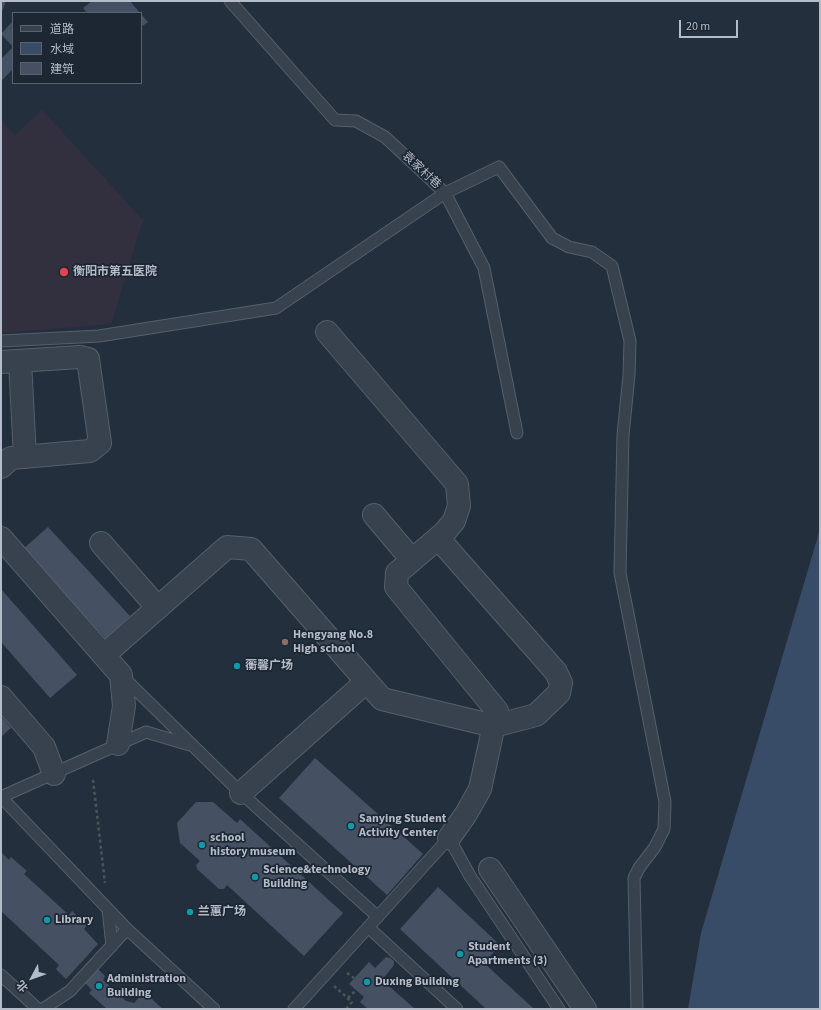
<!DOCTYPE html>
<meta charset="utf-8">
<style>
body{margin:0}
#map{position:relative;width:821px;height:1010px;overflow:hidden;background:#242f3e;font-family:"Source Sans 3","Noto Sans SC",sans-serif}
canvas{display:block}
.frame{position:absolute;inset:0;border:2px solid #b4bcc9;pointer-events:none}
.legend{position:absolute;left:12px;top:12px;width:130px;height:72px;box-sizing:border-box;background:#1d2633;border:1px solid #59626f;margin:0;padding:5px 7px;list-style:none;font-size:12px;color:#b4bcc9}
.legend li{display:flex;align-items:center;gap:8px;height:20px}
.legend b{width:20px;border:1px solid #59626f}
.north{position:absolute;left:12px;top:958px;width:40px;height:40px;-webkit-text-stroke:3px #1d2633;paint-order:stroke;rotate:229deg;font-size:11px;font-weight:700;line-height:16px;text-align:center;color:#b4bcc9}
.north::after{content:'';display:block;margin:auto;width:14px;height:18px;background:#b4bcc9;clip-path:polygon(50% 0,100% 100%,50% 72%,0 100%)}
.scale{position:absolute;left:679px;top:20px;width:59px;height:18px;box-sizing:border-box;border:2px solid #b4bcc9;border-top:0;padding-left:5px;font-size:12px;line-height:14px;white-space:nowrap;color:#b4bcc9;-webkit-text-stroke:3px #1d2633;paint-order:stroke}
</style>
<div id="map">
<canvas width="821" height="1010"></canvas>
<div class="frame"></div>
<ul class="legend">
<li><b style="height:5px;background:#38414e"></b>道路</li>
<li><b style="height:11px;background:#394c67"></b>水域</li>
<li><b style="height:11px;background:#455162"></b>建筑</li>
</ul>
<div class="north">北</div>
<div class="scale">20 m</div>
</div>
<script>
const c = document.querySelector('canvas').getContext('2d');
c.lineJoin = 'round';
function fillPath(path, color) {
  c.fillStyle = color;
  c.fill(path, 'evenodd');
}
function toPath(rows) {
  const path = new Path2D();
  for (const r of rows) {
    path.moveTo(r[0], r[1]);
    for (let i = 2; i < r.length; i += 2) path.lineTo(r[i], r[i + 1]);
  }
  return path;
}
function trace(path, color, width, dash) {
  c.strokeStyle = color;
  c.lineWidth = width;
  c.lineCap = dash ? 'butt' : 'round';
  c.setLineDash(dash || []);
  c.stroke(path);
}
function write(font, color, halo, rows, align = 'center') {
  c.font = font + ' "Source Sans 3","Noto Sans SC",sans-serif';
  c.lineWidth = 3.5;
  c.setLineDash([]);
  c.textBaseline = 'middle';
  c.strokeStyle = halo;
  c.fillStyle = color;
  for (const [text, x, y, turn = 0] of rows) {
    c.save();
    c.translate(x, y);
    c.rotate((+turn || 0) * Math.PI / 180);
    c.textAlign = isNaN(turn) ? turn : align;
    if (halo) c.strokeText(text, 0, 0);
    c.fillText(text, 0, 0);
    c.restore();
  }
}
fillPath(toPath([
 [42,110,143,220,111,324,1,333,1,120,15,135]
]), '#32303f');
fillPath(toPath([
 [820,529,820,1009,688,1009,701,933]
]), '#394c67');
fillPath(toPath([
 [1,1,6,1,1,14],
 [92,1,130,1,140,13,87,13,83,8],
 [141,14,148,22,141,27],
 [13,21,13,47,1,34],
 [13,47,13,69,1,81,1,59],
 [48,527,130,616,106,639,23,549],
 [1,589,77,675,50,698,1,642],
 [1,716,11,728,1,737],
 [315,758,423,854,387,895,279,798],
 [196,802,213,802,237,823,240,819,343,913,304,956,227,885,224,889,219,889,197,869,196,865,200,861,180,843,177,823],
 [1,852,9,860,11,857,27,871,24,874,69,915,72,911,87,925,84,929,98,944,66,979,56,969,59,965,1,911],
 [438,887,500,945,484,963,534,1009,486,1009,400,929],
 [386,957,390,958,394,961,394,965,382,980,415,1009,368,1009,360,1002,364,997,349,984,369,962,375,968],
 [98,969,105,976,103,980,126,1001,134,1003,144,992,163,1009,107,1009,89,993,92,990,85,983]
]), '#455162');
const lane = toPath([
 [230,1,335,120,356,121,385,137,445,193,484,268,517,433],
 [1,341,99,336,276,308,445,193,499,167,552,238,569,247,592,252,612,266,630,341,629,375,623,435,620,573,665,802,664,829,655,847,639,868,634,878,637,1009],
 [123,677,241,793,378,917],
 [1,797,127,929,214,1009],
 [1,797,146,732,190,745],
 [108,909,112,946],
 [368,927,457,1009],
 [1,975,38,1009],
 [43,1009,70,991,127,929],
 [294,1009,449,838,470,876,559,1009]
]);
const street = toPath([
 [327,332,457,484,459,506,454,521,444,533,397,573,396,587,497,711,480,789,466,814,449,838],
 [20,361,25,457],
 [1,362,80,357,88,359,100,443,90,451,11,458,1,467],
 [374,515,412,560],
 [1,538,121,675,124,706,118,744],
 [101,543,158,608],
 [104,655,227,547,251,549,382,699,494,726,536,715,559,693,561,683,556,672,438,538],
 [1,697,44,747,54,774],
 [241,793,366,682],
 [490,869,585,1009]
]);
trace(lane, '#565f6c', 13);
trace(street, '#565f6c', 24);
trace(toPath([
 [93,780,105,883],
 [347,973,354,978],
 [334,986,352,1002,346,1009],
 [348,998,356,990]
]), '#44595c', 2.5, [3, 3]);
trace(lane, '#38414e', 11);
trace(street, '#38414e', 22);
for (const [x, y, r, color] of [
 [64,272,5,"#e0444e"],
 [285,642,4,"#8d6e63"],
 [237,666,4,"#0f9aa8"],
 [351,826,4,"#0f9aa8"],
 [202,845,4,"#0f9aa8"],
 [255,877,4,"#0f9aa8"],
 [190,912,4,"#0f9aa8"],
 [47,920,4,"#0f9aa8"],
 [460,954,4,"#0f9aa8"],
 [367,982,4,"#0f9aa8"],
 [99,986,4,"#0f9aa8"]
]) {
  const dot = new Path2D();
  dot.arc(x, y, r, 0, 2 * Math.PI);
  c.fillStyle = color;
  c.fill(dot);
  trace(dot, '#1d2633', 1.5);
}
write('12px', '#b4bcc9', '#1d2633', [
 ["袁家村巷",421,171,43]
]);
write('bold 12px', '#b4bcc9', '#1d2633', [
 ["衡阳市第五医院",73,272],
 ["Hengyang No.8",293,635],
 ["High school",293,649],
 ["蘅馨广场",245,666],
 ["Sanying Student",359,819],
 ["Activity Center",359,833],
 ["school",210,838],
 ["history museum",210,852],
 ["Science&technology",263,870],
 ["Building",263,884],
 ["兰蕙广场",198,912],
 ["Library",55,920],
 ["Student",468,947],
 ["Apartments (3)",468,961],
 ["Administration",107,979],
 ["Building",107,993],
 ["Duxing Building",375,982]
], 'left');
</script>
